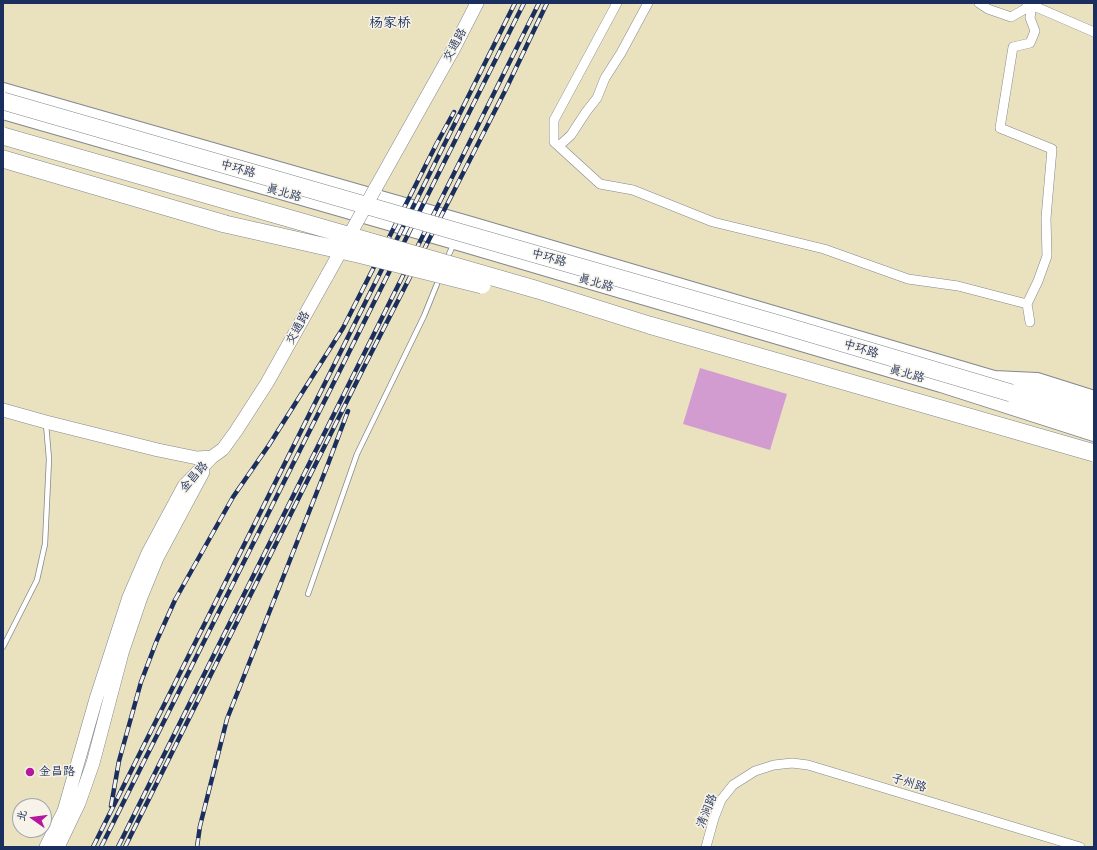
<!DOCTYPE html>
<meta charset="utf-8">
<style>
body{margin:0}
#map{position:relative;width:1097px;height:850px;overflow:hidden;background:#eae1bf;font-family:"Playpen Sans","LXGW WenKai TC",sans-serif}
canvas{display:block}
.frame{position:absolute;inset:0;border:4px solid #1b2f5e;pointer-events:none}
.north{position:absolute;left:12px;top:798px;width:40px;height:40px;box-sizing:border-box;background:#f7f3e8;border:1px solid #9fa5b1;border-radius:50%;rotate:284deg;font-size:11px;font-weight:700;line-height:16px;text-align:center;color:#1b2f5e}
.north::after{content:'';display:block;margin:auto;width:14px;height:18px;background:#b5179e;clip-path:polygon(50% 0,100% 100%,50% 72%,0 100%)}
</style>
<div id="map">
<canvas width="1097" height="850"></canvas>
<div class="frame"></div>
<div class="north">北</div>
</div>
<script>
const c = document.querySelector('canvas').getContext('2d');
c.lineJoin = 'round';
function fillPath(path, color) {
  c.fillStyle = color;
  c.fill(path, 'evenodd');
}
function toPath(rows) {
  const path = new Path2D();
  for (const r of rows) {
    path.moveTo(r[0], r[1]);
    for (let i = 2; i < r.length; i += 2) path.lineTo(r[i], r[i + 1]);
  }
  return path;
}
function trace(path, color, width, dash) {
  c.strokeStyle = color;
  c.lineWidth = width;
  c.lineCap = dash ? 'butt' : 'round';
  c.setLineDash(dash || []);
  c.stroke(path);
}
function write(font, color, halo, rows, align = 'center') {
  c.font = font + ' "Playpen Sans","LXGW WenKai TC",sans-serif';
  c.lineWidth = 3;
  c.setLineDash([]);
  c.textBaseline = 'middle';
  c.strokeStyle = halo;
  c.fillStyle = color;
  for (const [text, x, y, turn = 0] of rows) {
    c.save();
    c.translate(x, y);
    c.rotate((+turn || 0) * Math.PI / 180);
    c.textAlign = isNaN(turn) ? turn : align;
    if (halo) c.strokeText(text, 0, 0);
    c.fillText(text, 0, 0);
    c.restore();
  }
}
fillPath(toPath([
 [700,368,787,394,770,450,683,424]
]), '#d29cd1');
const lane = toPath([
 [446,261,454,243],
 [308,594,357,454,424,316,439,279],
 [3,647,37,580,45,544,49,459,46,424]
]);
const street = toPath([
 [617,3,554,120,554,142,600,184,633,190,713,222,824,249,908,279,958,286,1027,304,1038,281,1047,256,1046,218,1052,149,1000,128,1013,47,1030,43,1035,31,1030,18,1032,5],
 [979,3,988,9,1011,17,1032,5],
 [1027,3,1094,32],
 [559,146,571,135,586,112,597,98,605,78,621,53,648,3],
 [1027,304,1030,322],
 [706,847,714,818,721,800,733,785,755,771,774,765,792,763,808,765,1080,847]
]);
const secondary = toPath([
 [375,189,454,48,477,3],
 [3,410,46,422,158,450,197,458,212,457,223,449,236,431,267,383,328,274],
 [46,847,64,811,96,699,129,597,148,553,184,486,212,457],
 [58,847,79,803,93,763,122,653,141,597,157,558,203,472]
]);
const primary = toPath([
 [3,90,471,224,994,378,1037,380,1094,398],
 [3,112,465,245,941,385,1094,434],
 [1012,383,1094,409]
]);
const highway = toPath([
 [3,159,225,224],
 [1011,393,1094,422]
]);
trace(lane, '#82888e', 6);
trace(street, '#82888e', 10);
trace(secondary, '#82888e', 14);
trace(primary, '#82888e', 16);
trace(highway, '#82888e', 18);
trace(lane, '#fff', 4.5);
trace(street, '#fff', 9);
trace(secondary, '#fff', 13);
trace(primary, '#fff', 14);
trace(highway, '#fff', 17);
const rail = toPath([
 [111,806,119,761,141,682,157,640,175,600,233,497,269,445,343,328,437,143,454,112],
 [93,847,515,3],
 [101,847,524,3],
 [118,847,539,3],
 [125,847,363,369,505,91,547,3],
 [197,847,200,826,227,719,328,464,348,411]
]);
trace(rail, '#1b2f5e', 4.5);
trace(rail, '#f7f3e8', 3, [9]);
const secondaryBridge = toPath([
 [328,274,375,189]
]);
const highwayBridge = toPath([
 [3,101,782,325,1011,393],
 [3,136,538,290,649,325,1094,453],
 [225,224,362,255,482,285]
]);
trace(secondaryBridge, '#82888e', 14, []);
trace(highwayBridge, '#82888e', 18, []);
trace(secondaryBridge, '#fff', 13);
trace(highwayBridge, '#fff', 17);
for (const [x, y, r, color] of [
 [30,772,5,"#b5179e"]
]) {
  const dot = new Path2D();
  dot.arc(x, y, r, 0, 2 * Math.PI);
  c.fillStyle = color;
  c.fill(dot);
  trace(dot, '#f7f3e8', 1.5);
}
write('12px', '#1b2f5e', '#f7f3e8', [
 ["交通路",455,45,-62],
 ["中环路",238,169,16],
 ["真北路",284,193,16],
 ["中环路",549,258,16],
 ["真北路",596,283,16],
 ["交通路",298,328,-61],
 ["中环路",861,349,17],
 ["真北路",907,374,16],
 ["金昌路",194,477,-49],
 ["子州路",909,783,17],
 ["清涧路",707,811,-68]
]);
write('12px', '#1b2f5e', '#f7f3e8', [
 ["金昌路",39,772]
], 'left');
write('14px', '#1b2f5e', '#f7f3e8', [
 ["杨家桥",390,23]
]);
</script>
